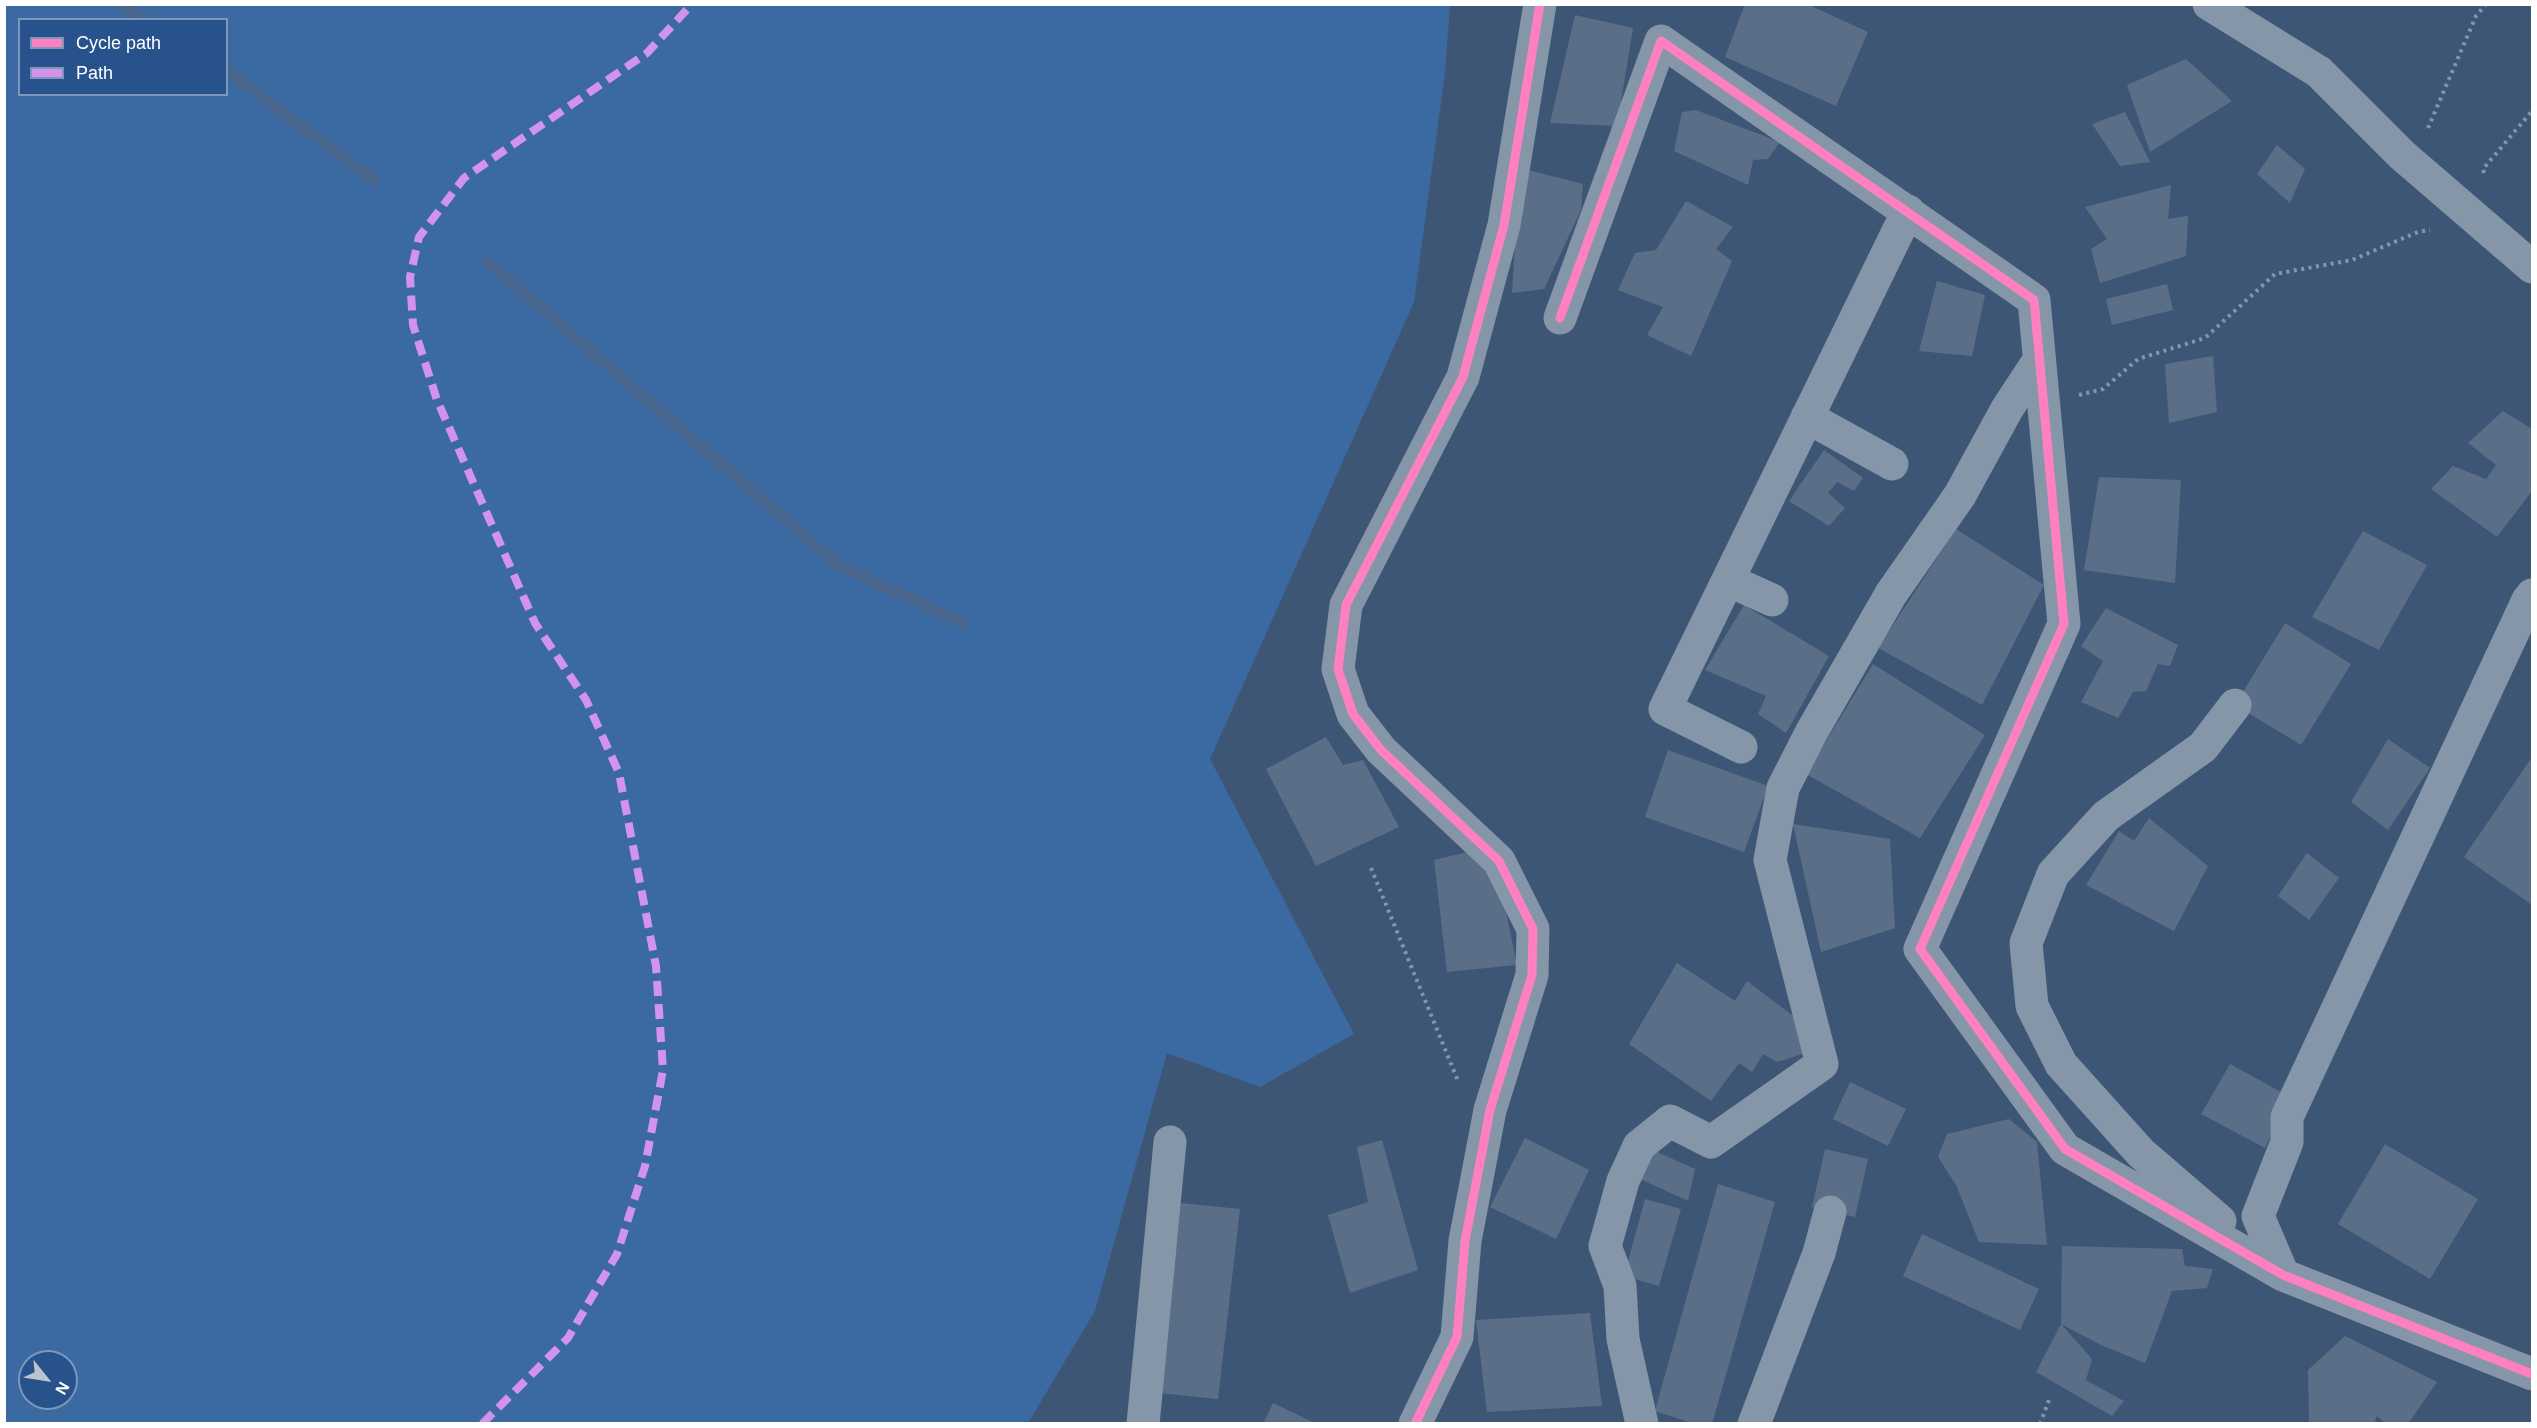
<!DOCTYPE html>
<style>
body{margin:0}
#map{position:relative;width:2537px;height:1428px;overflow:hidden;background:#3e5675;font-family:Arial,sans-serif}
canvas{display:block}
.frame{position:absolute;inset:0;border:6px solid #fff;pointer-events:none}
.legend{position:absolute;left:18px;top:18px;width:210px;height:78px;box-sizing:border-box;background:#27528c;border:2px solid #7d97ba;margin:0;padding:8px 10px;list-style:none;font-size:18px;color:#fff}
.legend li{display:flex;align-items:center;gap:12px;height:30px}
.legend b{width:30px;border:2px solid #7d97ba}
.north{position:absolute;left:18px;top:1350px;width:60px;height:60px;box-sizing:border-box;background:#27528c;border:2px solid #7d97ba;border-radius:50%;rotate:120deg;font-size:16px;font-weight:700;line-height:24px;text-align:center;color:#fff}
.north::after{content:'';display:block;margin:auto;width:21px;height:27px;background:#bbc4cf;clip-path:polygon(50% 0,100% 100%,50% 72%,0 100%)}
</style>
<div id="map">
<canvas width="2537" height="1428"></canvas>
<div class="frame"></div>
<ul class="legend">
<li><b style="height:8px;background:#ff80c0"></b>Cycle path</li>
<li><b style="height:8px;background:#d193ec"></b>Path</li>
</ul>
<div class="north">N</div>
</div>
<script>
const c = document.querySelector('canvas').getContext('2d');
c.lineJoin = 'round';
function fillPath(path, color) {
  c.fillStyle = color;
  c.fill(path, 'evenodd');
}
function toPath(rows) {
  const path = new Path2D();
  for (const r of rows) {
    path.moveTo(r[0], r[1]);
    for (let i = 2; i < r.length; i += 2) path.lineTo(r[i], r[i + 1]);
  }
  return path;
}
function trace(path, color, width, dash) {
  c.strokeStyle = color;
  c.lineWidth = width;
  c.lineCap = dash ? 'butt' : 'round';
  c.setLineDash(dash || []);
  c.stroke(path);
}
fillPath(toPath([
 [5,4,1450,5,1445,73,1414,302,1210,759,1354,1034,1260,1087,1167,1053,1095,1311,1028,1423,5,1423],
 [20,20,226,20,226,94,20,94],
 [30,1362,66,1362,66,1398,30,1398]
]), '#3b69a2');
trace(toPath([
 [120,4,145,20],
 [226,70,375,181],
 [488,262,838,565,963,623]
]), '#49668f', 12);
fillPath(toPath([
 [1745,4,1807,4,1868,32,1836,106,1725,57],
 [1575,15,1633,28,1617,126,1550,123],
 [2186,59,2232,101,2150,152,2127,85],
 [1696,110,1780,142,1768,159,1753,160,1748,185,1674,151,1682,112],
 [2125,112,2150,162,2120,166,2092,124],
 [2277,145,2305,169,2290,203,2257,174],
 [1520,168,1583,184,1581,210,1544,289,1512,293],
 [2171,185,2168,219,2188,216,2186,256,2100,283,2091,249,2107,239,2085,207],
 [1686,201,1733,227,1716,249,1732,261,1691,356,1647,335,1663,307,1618,290,1635,253,1656,250],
 [1937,281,1985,295,1972,356,1919,351],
 [2167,284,2173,310,2112,325,2106,299],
 [2213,356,2217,412,2169,423,2165,364],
 [2503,411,2532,429,2532,491,2497,537,2431,489,2453,466,2486,479,2496,465,2468,443],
 [1824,450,1863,478,1854,491,1837,482,1828,493,1845,508,1829,526,1789,501],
 [2099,477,2181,480,2175,583,2084,570],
 [1956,529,2044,585,1982,705,1878,648],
 [2363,531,2427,565,2379,650,2312,617],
 [1744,605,1829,656,1786,733,1758,714,1766,696,1705,670],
 [2106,608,2178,645,2170,666,2158,664,2146,691,2133,692,2118,718,2081,702,2103,661,2081,646],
 [2285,623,2351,664,2301,745,2235,705],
 [1873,664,1985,735,1920,838,1806,774],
 [1326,737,1343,765,1363,760,1399,827,1316,866,1266,769],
 [2388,739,2430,768,2388,830,2351,802],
 [1668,750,1768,786,1744,852,1645,817],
 [2532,757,2532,905,2464,857],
 [2149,818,2208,866,2174,931,2086,885,2119,831,2134,841],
 [1793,824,1890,839,1895,928,1821,952],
 [1472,851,1499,877,1517,965,1447,972,1434,860],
 [2307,853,2339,878,2309,920,2278,896],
 [1677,963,1735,1001,1747,981,1804,1024,1806,1053,1777,1062,1763,1054,1752,1072,1739,1063,1711,1101,1629,1044],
 [2230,1064,2290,1097,2265,1148,2201,1114],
 [1850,1082,1906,1109,1888,1146,1833,1119],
 [2009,1119,2037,1142,2047,1245,1979,1242,1956,1185,1938,1157,1947,1134],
 [1525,1138,1589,1170,1556,1239,1490,1207],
 [1382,1140,1418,1270,1350,1293,1328,1215,1368,1202,1357,1147],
 [2385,1144,2478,1199,2430,1279,2338,1224],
 [1648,1148,1695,1169,1688,1201,1640,1179],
 [1825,1149,1868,1159,1855,1217,1812,1207],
 [1718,1184,1775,1202,1712,1424,1695,1424,1655,1411],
 [1645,1199,1681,1209,1659,1286,1624,1276],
 [1181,1203,1240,1209,1218,1399,1159,1393],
 [1922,1234,2039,1289,2020,1330,1903,1276],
 [2062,1246,2182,1249,2185,1266,2213,1269,2207,1288,2172,1291,2145,1363,2101,1345,2061,1324],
 [1590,1313,1602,1406,1487,1412,1476,1320],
 [2061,1324,2092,1359,2086,1380,2124,1401,2112,1416,2036,1372],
 [2345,1336,2437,1382,2408,1424,2386,1424,2377,1416,2374,1424,2309,1424,2308,1370],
 [1273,1403,1317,1424,1263,1424]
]), '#5b6e87');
trace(toPath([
 [2428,128,2476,16,2486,4],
 [2484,173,2483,169,2532,111],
 [2079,395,2103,389,2138,359,2205,338,2275,274,2352,260,2418,232,2430,230],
 [1371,868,1458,1081],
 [2040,1424,2049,1400]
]), '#8596a9', 4, [3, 4.5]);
trace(toPath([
 [2209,4,2319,72,2402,155,2532,267],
 [1560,318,1661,41,2034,300,2064,624,1920,949,2065,1149,2283,1275,2532,1374],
 [1807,417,1892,464],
 [1728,580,1772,600],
 [1741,747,1665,709,1908,211],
 [2220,1221,2141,1153,2061,1064,2032,1006,2026,943,2053,874,2106,816,2203,747,2235,705],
 [2283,1275,2258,1216,2287,1142,2287,1117,2528,600,2532,595],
 [1143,1424,1170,1142],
 [1415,1424,1457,1337,1465,1241,1490,1110,1532,975,1533,929,1499,861,1381,750,1353,714,1338,669,1346,605,1463,377,1504,225,1540,4],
 [1642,1424,1623,1339,1620,1286,1605,1246,1623,1181,1639,1146,1670,1121,1711,1142,1822,1064,1770,860,1783,788,1811,733,1891,594,1960,495,2007,409,2039,360],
 [1754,1424,1819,1253,1830,1212]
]), '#8596a9', 33);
trace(toPath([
 [482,1424,568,1338,617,1254,645,1166,663,1070,656,966,619,773,586,700,535,623,437,400,413,325,410,277,419,237,464,178,647,53,692,4]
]), '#d193ec', 8, [15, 8]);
trace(toPath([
 [1560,318,1661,41,2034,300,2064,624,1920,949,2065,1149,2283,1275,2532,1374],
 [1415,1424,1457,1337,1465,1241,1490,1110,1532,975,1533,929,1499,861,1381,750,1353,714,1338,669,1346,605,1463,377,1504,225,1540,4]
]), '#ff80c0', 9);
</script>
